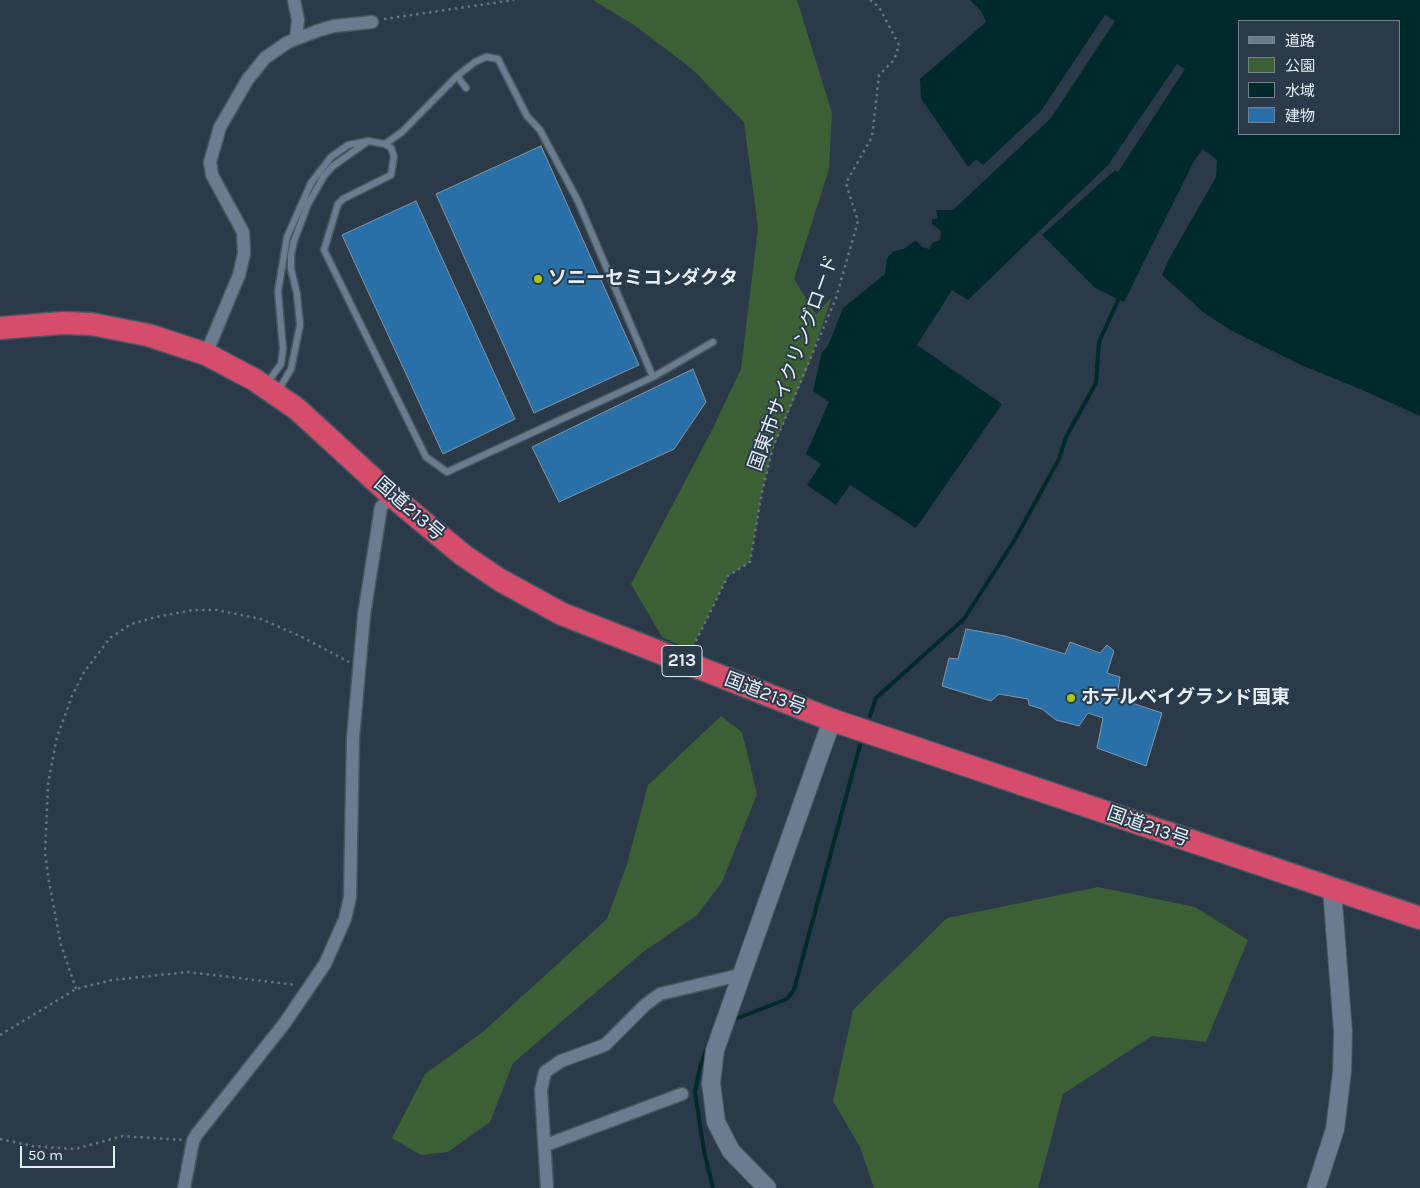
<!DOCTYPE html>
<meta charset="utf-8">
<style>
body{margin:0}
#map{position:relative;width:1420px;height:1188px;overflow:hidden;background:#2a3a48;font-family:Karla,"Noto Sans JP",sans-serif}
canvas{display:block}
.legend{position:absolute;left:1238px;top:20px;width:162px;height:115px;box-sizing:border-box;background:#2a3a48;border:1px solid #74828e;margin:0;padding:6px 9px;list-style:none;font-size:15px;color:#e4eef7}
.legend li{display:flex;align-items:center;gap:10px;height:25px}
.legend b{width:25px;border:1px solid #74828e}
.scale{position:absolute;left:20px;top:1146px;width:95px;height:22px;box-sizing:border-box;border:2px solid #e4eef7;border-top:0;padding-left:6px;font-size:15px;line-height:18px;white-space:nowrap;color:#e4eef7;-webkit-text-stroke:4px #2a3a48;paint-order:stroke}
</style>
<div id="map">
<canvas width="1420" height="1188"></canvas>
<ul class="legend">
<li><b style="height:6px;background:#6a7c8d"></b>道路</li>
<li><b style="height:14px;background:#3d5f36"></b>公園</li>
<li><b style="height:14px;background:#00292b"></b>水域</li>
<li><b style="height:14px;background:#2a70a8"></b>建物</li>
</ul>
<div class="scale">50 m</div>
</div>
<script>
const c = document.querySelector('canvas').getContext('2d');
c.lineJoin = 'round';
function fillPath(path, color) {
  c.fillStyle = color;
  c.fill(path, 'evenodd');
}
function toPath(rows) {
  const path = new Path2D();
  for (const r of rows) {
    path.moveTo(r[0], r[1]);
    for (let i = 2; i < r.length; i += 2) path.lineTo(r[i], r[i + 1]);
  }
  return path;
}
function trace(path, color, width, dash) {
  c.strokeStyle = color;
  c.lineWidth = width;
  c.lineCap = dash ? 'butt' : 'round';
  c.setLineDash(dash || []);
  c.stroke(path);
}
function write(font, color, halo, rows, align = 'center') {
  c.font = font + ' Karla,"Noto Sans JP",sans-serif';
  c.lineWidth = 4;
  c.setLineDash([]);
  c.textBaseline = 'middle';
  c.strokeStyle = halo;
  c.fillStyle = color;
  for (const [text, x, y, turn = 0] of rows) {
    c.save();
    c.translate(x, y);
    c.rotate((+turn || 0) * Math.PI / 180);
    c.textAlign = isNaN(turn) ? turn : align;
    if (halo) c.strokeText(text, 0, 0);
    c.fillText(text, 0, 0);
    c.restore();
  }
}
fillPath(toPath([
 [593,0,797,0,832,113,829,169,794,279,816,314,832,297,806,372,773,447,762,492,750,562,728,576,691,650,662,637,631,584,711,432,741,369,758,228,744,122,692,69,637,27],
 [721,716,742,732,757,794,722,882,697,915,643,952,513,1063,490,1122,448,1152,421,1155,392,1138,425,1074,484,1031,607,919,627,864,648,785],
 [1098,887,1195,907,1248,940,1206,1042,1152,1036,1063,1094,1038,1188,874,1188,860,1147,833,1101,853,1010,947,918]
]), '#3d5f36');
fillPath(toPath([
 [970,0,1420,0,1420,416,1360,389,1301,365,1232,331,1203,312,1162,275,1169,259,1216,177,1217,160,1203,149,1194,161,1124,302,1095,288,1042,235,1115,170,1118,172,1185,69,1177,64,1108,165,968,300,952,290,917,345,1002,404,916,528,850,485,836,505,807,485,821,464,806,454,829,402,813,391,822,352,828,346,843,308,885,274,887,258,894,251,904,249,916,240,922,247,929,249,932,243,940,240,941,231,932,224,932,219,938,218,936,210,953,210,1051,118,1115,21,1105,15,1041,111,983,165,976,159,968,167,921,98,920,79,986,22,981,11],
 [1239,21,1399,21,1399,134,1239,134]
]), '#00292b');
trace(toPath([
 [870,716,876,698,964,619,1014,541,1059,459,1066,437,1096,383,1099,342,1120,296],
 [730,1021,787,999,794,990,860,745],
 [711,1037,700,1067,695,1092,704,1151,713,1188]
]), '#00292b', 4);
const building = toPath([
 [541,146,639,365,534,413,436,194,541,146],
 [416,201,515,419,443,454,342,235,416,201],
 [693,369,706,402,674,449,559,502,532,447,693,369],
 [966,629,1005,636,1065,654,1070,642,1100,653,1107,645,1114,651,1107,673,1120,677,1117,698,1162,713,1146,766,1097,748,1103,718,1088,713,1079,726,1056,720,1042,709,1029,705,1028,699,999,694,991,701,942,686,949,658,958,659,966,629]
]);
fillPath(building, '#2a70a8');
trace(building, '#8395a6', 1);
const lane = toPath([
 [457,76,475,62,486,57,498,59,527,116,540,130,578,201,653,377],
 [385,144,402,132,457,76,466,88],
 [267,383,281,364,283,349,278,291,287,237,311,183,331,157,348,145,368,141,385,144,391,148,394,156,391,175,343,199,338,204,324,250,426,457,447,472,653,377,713,342],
 [278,391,291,369,300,325,297,294,291,269,291,255,294,241,308,204,324,176,333,166,367,142]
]);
const street = toPath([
 [294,0,298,20,296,38],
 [206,354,239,275,244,254,243,232,212,175,210,162,220,127,248,79,265,58,288,42,320,30,334,26,372,22],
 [546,1145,682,1094],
 [184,1188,193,1141,197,1134,284,1024,325,964,345,919,350,897,353,738,364,615,381,507,392,496],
 [547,1188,541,1090,545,1072,561,1061,605,1045,645,1005,660,994,740,975]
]);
const secondary = toPath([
 [767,1188,731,1151,716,1122,711,1083,715,1050,832,720],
 [1316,1188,1335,1129,1342,1072,1343,1032,1332,889]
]);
const highway = toPath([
 [0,328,62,323,91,324,148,335,206,354,255,380,297,409,392,496,463,555,500,580,562,614,832,720,1420,918]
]);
trace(lane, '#485662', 9);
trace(street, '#485662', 15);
trace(secondary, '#485662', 20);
trace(highway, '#485662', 25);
trace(toPath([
 [384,19,514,0],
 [693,647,728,576,750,562,762,492,773,447,836,298,858,221,846,183,872,137,879,75,894,60,899,45,879,7,870,0],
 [76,989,61,945,49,882,45,853,48,784,57,737,72,696,84,672,110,638,131,624,156,617,193,610,216,610,261,619,300,636,349,662],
 [0,1035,76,989,112,980,188,972,296,985],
 [0,1139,32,1146,75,1149,123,1136,182,1140]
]), '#667480', 2.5, [2.5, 4]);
trace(lane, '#6a7c8d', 6);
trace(street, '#6a7c8d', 12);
trace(secondary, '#6a7c8d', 18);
trace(highway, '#d64d6c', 22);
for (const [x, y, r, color] of [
 [538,279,5,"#adc610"],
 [1071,698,5,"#adc610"]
]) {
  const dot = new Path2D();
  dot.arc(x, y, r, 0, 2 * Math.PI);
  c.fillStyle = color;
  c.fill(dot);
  trace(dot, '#2a3a48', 2);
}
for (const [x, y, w] of [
 [682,661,40]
]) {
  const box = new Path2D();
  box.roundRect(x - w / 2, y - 15.5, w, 31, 4);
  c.fillStyle = '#2a3a48';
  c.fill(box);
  trace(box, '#e4eef7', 1);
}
write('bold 18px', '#e4eef7', null, [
 ["213",682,661]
]);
write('bold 19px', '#e4eef7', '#2a3a48', [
 ["ソニーセミコンダクタ",548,279],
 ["ホテルベイグランド国東",1081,698]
], 'left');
write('19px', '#e4eef7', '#2a3a48', [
 ["国東市サイクリングロード",794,363,-70],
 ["国道213号",409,509,41],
 ["国道213号",765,694,21],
 ["国道213号",1148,827,19]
]);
</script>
